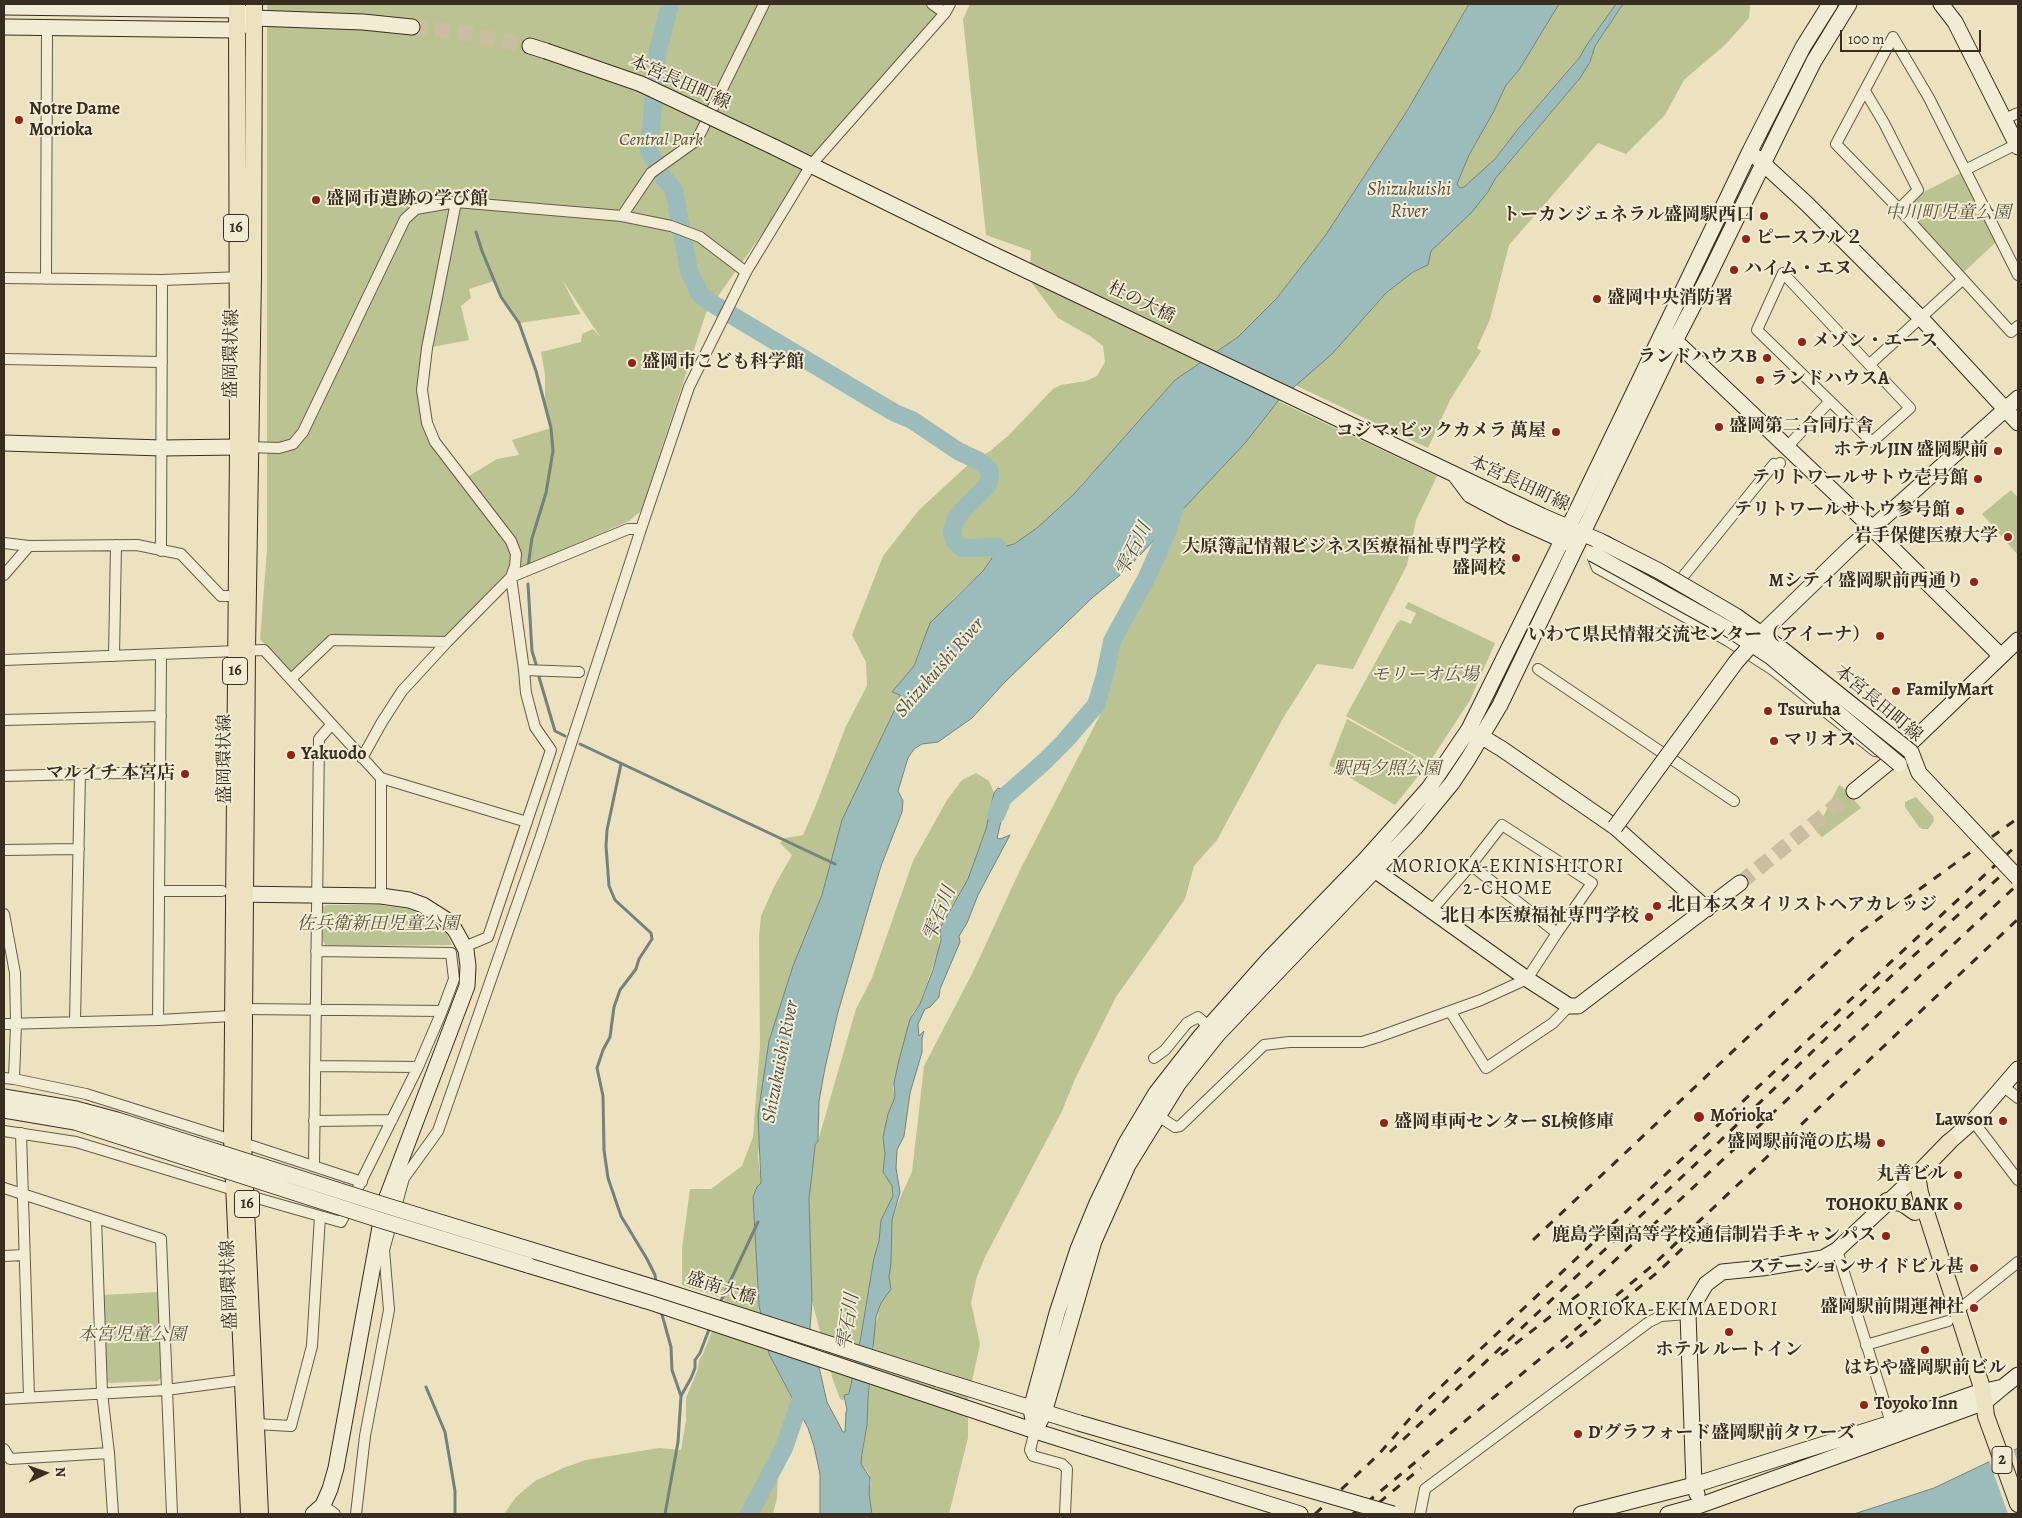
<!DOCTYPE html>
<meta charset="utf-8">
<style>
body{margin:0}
#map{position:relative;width:2022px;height:1518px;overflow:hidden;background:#ede2bf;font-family:Alegreya,serif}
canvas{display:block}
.frame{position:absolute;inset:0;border:5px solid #392c20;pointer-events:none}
.north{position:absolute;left:20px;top:1448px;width:50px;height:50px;-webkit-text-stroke:4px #f3ecd5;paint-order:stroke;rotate:87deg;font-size:14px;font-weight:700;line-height:20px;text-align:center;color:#392c20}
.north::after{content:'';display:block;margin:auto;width:18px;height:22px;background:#392c20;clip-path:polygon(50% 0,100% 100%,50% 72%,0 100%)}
.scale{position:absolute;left:1840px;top:30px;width:141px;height:22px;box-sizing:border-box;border:2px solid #392c20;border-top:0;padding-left:6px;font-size:15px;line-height:18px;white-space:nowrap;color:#392c20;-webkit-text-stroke:4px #f3ecd5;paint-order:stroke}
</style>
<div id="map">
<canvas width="2022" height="1518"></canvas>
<div class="frame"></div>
<div class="north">N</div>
<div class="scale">100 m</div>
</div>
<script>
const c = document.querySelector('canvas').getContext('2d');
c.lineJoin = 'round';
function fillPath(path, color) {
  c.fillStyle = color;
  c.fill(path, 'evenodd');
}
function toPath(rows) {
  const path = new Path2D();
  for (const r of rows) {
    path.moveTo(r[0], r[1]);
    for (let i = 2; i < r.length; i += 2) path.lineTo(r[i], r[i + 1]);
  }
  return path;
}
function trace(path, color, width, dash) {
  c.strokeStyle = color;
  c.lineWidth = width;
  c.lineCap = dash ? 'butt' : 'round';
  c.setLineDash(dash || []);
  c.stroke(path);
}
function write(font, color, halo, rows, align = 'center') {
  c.font = font + ' Alegreya,"Noto Serif JP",serif';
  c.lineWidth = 4;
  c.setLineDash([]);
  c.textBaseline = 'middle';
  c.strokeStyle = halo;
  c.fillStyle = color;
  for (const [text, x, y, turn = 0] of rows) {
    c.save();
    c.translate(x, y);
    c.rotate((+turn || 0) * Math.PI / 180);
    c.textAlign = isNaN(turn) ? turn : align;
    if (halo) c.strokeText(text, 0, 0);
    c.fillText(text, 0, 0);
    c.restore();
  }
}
fillPath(toPath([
 [267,4,950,4,811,165,706,313,641,511,629,521,522,568,516,555,510,569,446,636,330,635,293,671,288,671,260,639,267,549],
 [494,281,501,297,519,323,581,314,575,305,563,281,601,338,593,329,582,334,581,342,541,352,545,375,545,405,551,428,512,440,519,455,497,459,464,479,427,423,422,390,427,348,469,340,461,306,471,298,469,289],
 [970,4,1469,4,1407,111,1325,236,1276,299,1238,337,1175,380,1074,494,1037,528,1014,544,1008,545,994,555,983,571,953,599,923,641,914,666,892,692,900,695,898,703,842,820,822,895,793,966,769,1041,758,1157,761,1183,753,1197,759,1305,769,1354,799,1411,787,1448,778,1467,777,1498,773,1514,504,1514,516,1497,535,1481,563,1468,586,1460,659,1448,681,1450,686,1420,686,1398,698,1369,699,1360,703,1354,725,1299,682,1285,682,1249,690,1189,711,1189,742,1166,753,1137,760,1045,759,936,761,916,775,885,792,855,780,843,785,838,803,835,816,805,846,726,867,686,866,662,852,635,860,615,883,556,919,510,970,463,990,451,1009,435,1053,389,1061,385,1086,381,1097,376,1105,362,1103,346,1090,336,1058,318,1029,279,1031,251,986,235,963,19],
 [1559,4,1616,4,1586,46,1580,57,1518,129,1495,159,1464,188,1460,187,1457,184,1469,155,1494,111,1506,85,1519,70],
 [1623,4,1750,4,1749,18,1726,44,1684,80,1665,115,1626,154,1598,143,1509,245,1490,319,1477,348,1481,351,1450,400,1428,448,1295,385,1386,293,1413,272,1425,267,1431,251,1488,192,1495,179,1580,78,1590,62,1595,46],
 [1961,173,1996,242,1963,273,1907,212,1907,208,1924,192],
 [1278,401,1437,476,1416,520,1407,565,1353,669,1317,664,1282,720,1217,840,1194,866,1185,899,1116,997,1075,1079,1062,1111,985,1257,977,1276,971,1303,980,1344,968,1399,968,1438,949,1514,872,1514,869,1494,871,1482,869,1474,861,1464,867,1425,868,1398,874,1353,874,1331,881,1303,891,1289,889,1277,891,1263,892,1220,900,1198,912,1172,924,1066,973,972,1019,872,1101,713,1121,637,1139,604,1174,518,1246,442],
 [2011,490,2018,498,2018,555,1982,514],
 [1408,602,1495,643,1470,700,1429,763,1346,716,1397,623,1401,620,1411,624,1416,613,1405,608],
 [1347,719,1428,764,1395,805,1329,765],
 [976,773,989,781,994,793,986,829,968,879,940,928,939,949,920,1004,912,1014,893,1089,895,1097,888,1114,883,1137,885,1154,883,1172,892,1186,893,1196,881,1220,879,1241,849,1395,844,1395,844,1400,840,1399,833,1380,812,1301,809,1199,815,1145,818,1141,856,1009,872,978,913,861,947,800,962,780],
 [1839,785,1843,787,1861,808,1822,837,1816,831],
 [1916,797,1933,816,1934,821,1928,829,1922,829,1919,827,1905,807,1905,802],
 [327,905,379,905,408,909,428,917,446,932,452,945,326,946,323,941,322,907],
 [158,1292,162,1377,158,1381,109,1383,106,1380,103,1295]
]), '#bac391');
const water = toPath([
 [1469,4,1559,4,1519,70,1506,85,1494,111,1469,155,1457,184,1460,188,1464,187,1495,159,1518,129,1580,57,1586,46,1616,4,1623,4,1595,46,1590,62,1580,78,1495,179,1488,192,1471,213,1431,251,1428,265,1413,272,1386,293,1332,354,1278,401,1246,442,1125,571,1092,598,1005,682,972,718,938,742,922,744,914,749,908,758,898,791,903,801,902,812,881,866,866,916,838,1012,825,1068,819,1101,818,1141,815,1145,812,1174,809,1199,812,1301,810,1328,827,1402,843,1432,845,1432,846,1412,847,1410,844,1395,849,1394,861,1336,874,1258,879,1241,881,1220,893,1196,892,1186,883,1172,885,1154,883,1137,888,1114,895,1097,894,1083,899,1060,910,1019,920,1004,933,970,941,940,940,928,968,879,986,829,994,793,998,788,1002,789,1009,799,1003,813,997,838,1000,839,1010,835,978,895,967,923,959,936,960,942,940,989,939,997,930,1007,925,1009,918,1024,919,1036,924,1031,922,1038,922,1052,910,1093,904,1136,897,1150,896,1168,900,1192,892,1220,891,1263,889,1277,891,1289,881,1303,876,1317,868,1398,867,1425,862,1454,861,1464,870,1478,869,1494,872,1514,820,1514,820,1474,814,1446,808,1428,769,1354,759,1305,753,1197,757,1187,761,1183,758,1115,769,1041,793,966,822,895,842,820,898,703,900,695,892,692,914,666,930,623,983,571,994,555,1002,547,1014,544,1037,528,1074,494,1175,380,1238,337,1276,299,1325,236,1407,111,1469,4],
 [2018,1448,2018,1510,2010,1514,1854,1514,1934,1488,2018,1448]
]);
fillPath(water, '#9cbcbb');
trace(water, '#74827d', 1);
fillPath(toPath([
 [2013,1448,2018,1464,2018,1513,2008,1514,1989,1460]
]), '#ede2bf');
trace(toPath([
 [476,232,482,251,501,297,519,323,536,371,551,428,553,451,546,493,532,538,528,567],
 [528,584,532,651,536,664],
 [539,677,555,731,565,736],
 [580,744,835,864],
 [621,764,607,830,606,846,609,886,615,900,651,933,652,939,639,959,636,969,620,990,614,1007,610,1037,603,1050,597,1068,603,1096,604,1150,608,1178,621,1216,647,1259,655,1275,656,1283],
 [719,1305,758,1222],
 [661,1311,671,1347,672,1370,681,1396,678,1442,665,1514],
 [426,1387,445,1432,455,1491,455,1514],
 [681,1396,691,1378,695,1368,695,1360,700,1353,710,1327]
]), '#74827d', 3);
trace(toPath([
 [670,4,658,50,649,151,664,178,674,190,689,271,700,294,708,301,868,397,895,413,912,420,958,451,979,461,989,469,990,474,988,485,962,511,955,521,952,532,954,541,962,548,997,547,1009,570],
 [996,815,1003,798,1044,762,1064,742,1096,705,1105,675,1112,641,1147,577,1167,532,1177,500],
 [749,1514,784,1448,805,1387]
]), '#9cbcbb', 18);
trace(toPath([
 [412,27,459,32,530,46],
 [1740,883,1854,791]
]), '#c9be9f', 15, [15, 8]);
const street = toPath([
 [932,4,945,13],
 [1893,37,1836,144,1899,209,2011,332,2018,326],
 [1893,37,1929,98,2018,275],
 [1865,91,1884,123,1918,190,1899,209],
 [2004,119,2018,113],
 [1967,169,2017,144],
 [456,202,427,348,422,390,427,423,435,442,511,541,516,554,515,566,511,577,524,670,526,693,535,727,551,750,488,937,464,947],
 [622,216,671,226,700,237,746,272],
 [1783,273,1910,408,1872,442,1757,330,1783,273],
 [4,278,162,280,243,277],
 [46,279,47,28],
 [4,359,162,362],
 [1870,364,1962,280],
 [247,447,279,448,293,444,303,432,405,219,416,209,456,202,622,216,651,173,697,140,764,4],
 [1787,447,1830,401],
 [1606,541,1788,651,1892,734,1899,754,1875,751,1773,670,1728,641,1597,568,1593,558,1601,542,1606,541],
 [4,543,29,546,137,545,181,554,221,596,236,596],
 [161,551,162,280],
 [4,575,29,546],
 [1677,584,1774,464,1778,466,1780,463],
 [161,655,158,1020,232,1016],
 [114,656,116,545],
 [4,660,264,650,381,778,381,896],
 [1538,669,1734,801],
 [524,670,579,672],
 [291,679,332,640,447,642],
 [4,720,161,716],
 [362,758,382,722,402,691,447,642,511,577,628,529,641,529],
 [4,776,160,772],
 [381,778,527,822],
 [4,850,79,849],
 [1471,865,1557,933],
 [160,891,222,891],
 [4,914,15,973,16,1024,14,1079],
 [244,1009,442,1011],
 [1450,1011,1486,1068,1553,1023,1569,1006],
 [75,1022,80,774],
 [4,1024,158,1020],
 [1154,1058,1165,1050,1187,1023,1198,1017,1213,1030],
 [315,1066,418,1067],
 [4,1078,14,1079,86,1094,232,1140],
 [2004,1087,2018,1098],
 [1157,1115,1175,1127,1180,1126,1264,1045,1289,1042,1362,1042,1378,1037,1481,1000,1527,979,1557,933,1592,883,1502,825,1471,865,1431,911],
 [314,1121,392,1120],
 [1973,1121,2018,1180],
 [4,1131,76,1142,234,1190],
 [21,1133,29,1397],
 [243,1143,362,1182],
 [314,1166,319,739,331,725],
 [4,1188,161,1239,172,1514],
 [246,1195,341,1222,418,1067,442,1011,454,979,451,953,316,951],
 [96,1218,102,1393,109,1453,113,1514],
 [1837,1250,1891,1423],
 [4,1256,24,1255],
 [1957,1311,2018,1262],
 [1866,1345,1948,1321],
 [4,1399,166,1390,242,1380],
 [256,1424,291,1426,312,1346,320,1216],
 [1035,1431,1030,1450,1033,1456,1062,1464,1067,1469,1065,1514],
 [4,1449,10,1459,109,1453],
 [323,1505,335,1514],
 [356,1514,365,1436,389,1310,384,1250,404,1178,438,1131,540,839,641,529,689,387,746,272,811,165,945,13,950,4],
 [1420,1514,1425,1489,1649,1322,1661,1316,1688,1314]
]);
const secondary = toPath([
 [1941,4,1955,22,2018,147],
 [4,7,237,10,254,18,363,22,412,27],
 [4,27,236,30,246,23],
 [530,46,546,51],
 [774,147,988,252,1542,516,1600,541],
 [1756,157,1807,204,1920,317,2018,423],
 [1669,335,1871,527,2001,656],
 [4,443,162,448,238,447],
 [1455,475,1470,495,1511,517,1571,544],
 [1852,546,2018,398],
 [1474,732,1502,749,1615,827,1707,909],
 [1854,791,1898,755,2018,640],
 [1369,866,1527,979,1569,1006,1578,1006,1740,883],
 [234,894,381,896,409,900,423,905,445,919,455,930,466,950,468,966,467,986,384,1205,336,1468,330,1489,323,1505,313,1514],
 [1949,1142,1973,1121,2018,1069],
 [528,1265,647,1301,1035,1431,1300,1514],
 [938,1379,1079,1423],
 [2003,1387,2018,1375],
 [1035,1431,1044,1413,1094,1241,1128,1165,1178,1084,1218,1034,1415,828,1452,783,1468,759,1500,705,1675,341,1707,279,1782,125,1814,61,1849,4],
 [1035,1431,1031,1409,1057,1313,1078,1249,1097,1203,1126,1143,1156,1093,1199,1038,1269,959,1364,861,1398,823,1429,788,1469,729,1579,506,1750,151,1803,47,1830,4],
 [1697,1494,1694,1485,1688,1314,1706,1284,1722,1272,1762,1268,1823,1258,1837,1250,1917,1175],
 [1581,1514,1694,1485,1891,1423,1973,1394,2003,1387,1985,1402,1865,1446,1701,1505,1668,1514]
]);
const primary = toPath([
 [237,4,238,447,232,1140,249,1514],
 [254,4,253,277,247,650,243,1143,260,1514],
 [1917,1175,1920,1193,1983,1391,1986,1416,2018,1504],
 [1913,1183,1917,1175,1949,1142],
 [1887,1201,1902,1203,1915,1212]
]);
trace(street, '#665a48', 12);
trace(secondary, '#392c20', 17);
trace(primary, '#392c20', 18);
trace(street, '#f3ecd5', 10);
trace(secondary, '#f3ecd5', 15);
trace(primary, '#ede2bf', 16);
trace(toPath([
 [1533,1240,1856,935,2018,818],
 [1566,1348,1659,1271,1710,1222],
 [1501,1355,1578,1295,2018,884],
 [1390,1452,1720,1141,1873,993,2018,860],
 [1315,1514,1378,1455,1420,1407,1451,1377,1865,986,2018,844],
 [1353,1514,1653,1265,2018,919],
 [1365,1514,1421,1468]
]), '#392c20', 3, [9, 9]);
const secondaryBridge = toPath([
 [546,51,641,84,774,147],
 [1600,541,1659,571,1736,616,1782,649,1911,752,1919,773,2018,878],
 [1593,554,1730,630,1771,657,1899,764],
 [1615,827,1736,662,1761,634,1852,546],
 [4,1097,76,1109,117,1120,384,1205,652,1287,938,1379],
 [4,1110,75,1122,380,1220,528,1265],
 [1079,1423,1393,1514]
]);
trace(secondaryBridge, '#392c20', 17, []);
trace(secondaryBridge, '#f3ecd5', 15);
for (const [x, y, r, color] of [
 [19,120,5,"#8f2418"],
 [316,200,5,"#8f2418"],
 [1764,216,5,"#8f2418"],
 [1746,239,5,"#8f2418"],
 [1734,270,5,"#8f2418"],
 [1597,299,5,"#8f2418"],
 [1802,342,5,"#8f2418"],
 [1767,358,5,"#8f2418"],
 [632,363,5,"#8f2418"],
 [1760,380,5,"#8f2418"],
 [1719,427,5,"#8f2418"],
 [1556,432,5,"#8f2418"],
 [1998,451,5,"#8f2418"],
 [1978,479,5,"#8f2418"],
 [1960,511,5,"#8f2418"],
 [2008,537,5,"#8f2418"],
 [1516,558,5,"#8f2418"],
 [1974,582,5,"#8f2418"],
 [1880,636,5,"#8f2418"],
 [1896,691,5,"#8f2418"],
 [1768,711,5,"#8f2418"],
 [1774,741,5,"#8f2418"],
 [291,755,5,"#8f2418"],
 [185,774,5,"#8f2418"],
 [1657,906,5,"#8f2418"],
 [1649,917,5,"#8f2418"],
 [1699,1117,6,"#8f2418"],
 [2003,1121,5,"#8f2418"],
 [1384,1123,5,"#8f2418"],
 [1881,1143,5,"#8f2418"],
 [1958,1175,5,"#8f2418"],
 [1958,1206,5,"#8f2418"],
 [1886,1236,5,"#8f2418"],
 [1974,1268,5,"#8f2418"],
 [1974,1308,5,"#8f2418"],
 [1729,1332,5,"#8f2418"],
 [1925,1350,5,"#8f2418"],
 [1864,1405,5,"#8f2418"],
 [1578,1434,5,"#8f2418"]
]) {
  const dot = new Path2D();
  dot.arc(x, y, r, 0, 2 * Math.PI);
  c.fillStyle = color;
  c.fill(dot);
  trace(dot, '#f3ecd5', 2);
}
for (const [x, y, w] of [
 [236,228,25],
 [235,671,25],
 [247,1204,25],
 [2002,1460,20]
]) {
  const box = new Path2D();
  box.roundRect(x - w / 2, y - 13.5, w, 27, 4);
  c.fillStyle = '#f3ecd5';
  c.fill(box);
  trace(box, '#392c20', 1);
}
write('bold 16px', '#392c20', null, [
 ["16",236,228],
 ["16",235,671],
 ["16",247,1204],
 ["2",2002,1460]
]);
write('18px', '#392c20', '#f3ecd5', [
 ["本宮長田町線",680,83,24],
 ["杜の大橋",1141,303,26],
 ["盛岡環状線",232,354,-89],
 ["本宮長田町線",1519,484,25],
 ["本宮長田町線",1878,704,40],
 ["盛岡環状線",226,759,-90],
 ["盛岡環状線",230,1285,-92],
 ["盛南大橋",721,1289,18]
]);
write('bold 18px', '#392c20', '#f3ecd5', [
 ["Notre Dame",29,110,"left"],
 ["Morioka",29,131,"left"],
 ["盛岡市遺跡の学び館",326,200,"left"],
 ["トーカンジェネラル盛岡駅西口",1754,216],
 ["ピースフル２",1756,239,"left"],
 ["ハイム・エヌ",1744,270,"left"],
 ["盛岡中央消防署",1607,299,"left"],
 ["メゾン・エース",1812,342,"left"],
 ["ランドハウスB",1757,358],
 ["盛岡市こども科学館",642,363,"left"],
 ["ランドハウスA",1770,380,"left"],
 ["盛岡第二合同庁舎",1729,427,"left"],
 ["コジマ×ビックカメラ 萬屋",1546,432],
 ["ホテルJIN 盛岡駅前",1988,451],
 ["テリトワールサトウ壱号館",1968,479],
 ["テリトワールサトウ参号館",1950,511],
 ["岩手保健医療大学",1998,537],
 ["大原簿記情報ビジネス医療福祉専門学校",1506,548],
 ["盛岡校",1506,569],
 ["Mシティ盛岡駅前西通り",1964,582],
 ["いわて県民情報交流センター（アイーナ）",1870,636],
 ["FamilyMart",1906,691,"left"],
 ["Tsuruha",1778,711,"left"],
 ["マリオス",1784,741,"left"],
 ["Yakuodo",301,755,"left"],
 ["マルイチ 本宮店",175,774],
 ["北日本スタイリストヘアカレッジ",1667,906,"left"],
 ["北日本医療福祉専門学校",1639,917],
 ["Morioka",1710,1117,"left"],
 ["Lawson",1993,1121],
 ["盛岡車両センター SL検修庫",1394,1123,"left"],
 ["盛岡駅前滝の広場",1871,1143],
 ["丸善ビル",1948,1175],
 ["TOHOKU BANK",1948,1206],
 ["鹿島学園高等学校通信制岩手キャンパス",1876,1236],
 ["ステーションサイドビル甚",1964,1268],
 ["盛岡駅前開運神社",1964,1308],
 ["ホテル ルートイン",1729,1351,"center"],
 ["はちや盛岡駅前ビル",1925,1369,"center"],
 ["Toyoko Inn",1874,1405,"left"],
 ["D'グラフォード盛岡駅前タワーズ",1588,1434,"left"]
], 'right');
write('italic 18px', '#59523c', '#f3ecd5', [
 ["Central Park",661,141],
 ["中川町児童公園",1948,214],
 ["モリーオ広場",1425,676],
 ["駅西夕照公園",1387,770],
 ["佐兵衛新田児童公園",378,925],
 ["本宮児童公園",132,1336]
]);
write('italic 19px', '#525047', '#f3ecd5', [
 ["Shizukuishi",1409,190],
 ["River",1409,212],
 ["雫石川",1134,550,-64],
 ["Shizukuishi River",940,668,-49],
 ["雫石川",940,914,-68],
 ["Shizukuishi River",781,1062,-79],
 ["雫石川",849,1322,-81]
]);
c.letterSpacing = '1px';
write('19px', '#392c20', '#f3ecd5', [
 ["MORIOKA-EKINISHITORI",1508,867],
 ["2-CHOME",1508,889],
 ["MORIOKA-EKIMAEDORI",1668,1310]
]);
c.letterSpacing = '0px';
</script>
